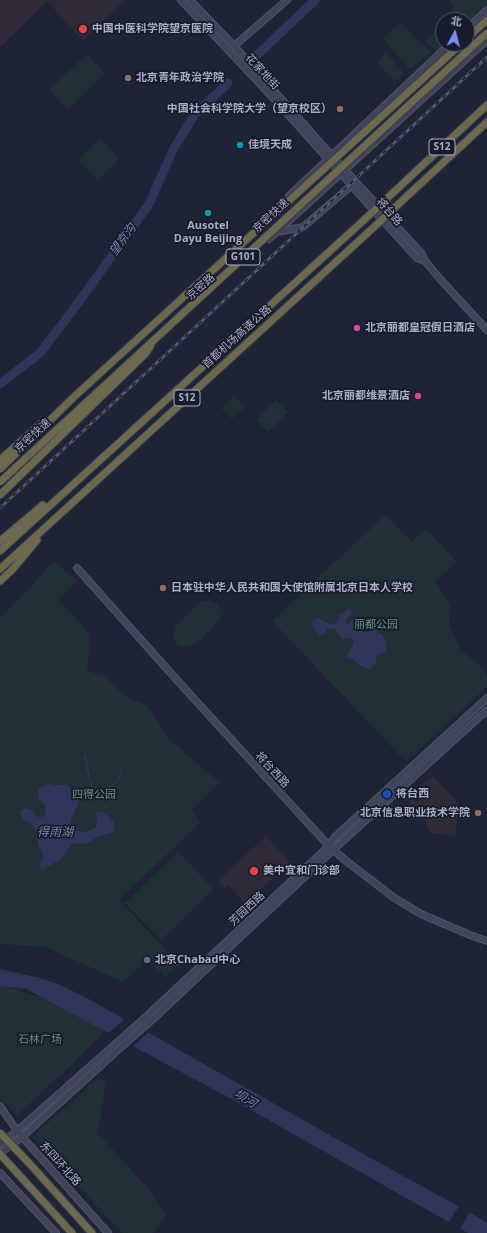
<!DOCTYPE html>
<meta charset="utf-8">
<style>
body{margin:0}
#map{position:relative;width:487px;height:1233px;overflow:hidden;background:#1f2336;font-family:"Open Sans","Noto Sans SC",sans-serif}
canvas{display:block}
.north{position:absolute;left:435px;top:12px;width:40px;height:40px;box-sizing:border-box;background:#181b2b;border:1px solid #535668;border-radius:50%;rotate:7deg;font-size:11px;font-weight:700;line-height:16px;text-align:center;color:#acafc4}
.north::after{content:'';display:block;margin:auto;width:14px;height:18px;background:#7b8dfa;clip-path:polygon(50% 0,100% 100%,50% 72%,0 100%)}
</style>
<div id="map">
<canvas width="487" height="1233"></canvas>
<div class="north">北</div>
</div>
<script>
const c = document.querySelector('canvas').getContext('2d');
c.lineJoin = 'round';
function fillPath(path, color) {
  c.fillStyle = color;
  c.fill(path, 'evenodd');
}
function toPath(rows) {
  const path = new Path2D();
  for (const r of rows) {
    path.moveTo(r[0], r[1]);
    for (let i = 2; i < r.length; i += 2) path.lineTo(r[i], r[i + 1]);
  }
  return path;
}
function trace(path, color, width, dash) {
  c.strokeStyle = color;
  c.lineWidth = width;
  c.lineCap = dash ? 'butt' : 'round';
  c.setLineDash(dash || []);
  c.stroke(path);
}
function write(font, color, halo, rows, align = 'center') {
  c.font = font + ' "Open Sans","Noto Sans SC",sans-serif';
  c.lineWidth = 3.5;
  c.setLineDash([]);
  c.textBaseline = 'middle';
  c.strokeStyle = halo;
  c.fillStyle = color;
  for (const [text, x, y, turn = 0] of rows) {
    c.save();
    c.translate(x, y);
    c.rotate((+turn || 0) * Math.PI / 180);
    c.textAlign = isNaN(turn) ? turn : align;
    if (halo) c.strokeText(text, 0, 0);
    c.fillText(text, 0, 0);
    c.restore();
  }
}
fillPath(toPath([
 [0,0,124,0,83,41,47,1,0,47],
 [433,776,459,804,455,836,430,833,426,822,405,798],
 [266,836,290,862,245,904,228,885,225,888,218,881]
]), '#2f2a38');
fillPath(toPath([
 [449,0,487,0,487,15,467,33,467,20,448,20,452,15,453,5],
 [401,22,417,40,418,39,431,52,410,69,382,38],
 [443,24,443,44,455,44,441,56,425,41],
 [386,53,404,73,395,82,376,62],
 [87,54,105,74,68,109,49,90],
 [100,139,120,159,98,180,78,160],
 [234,396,245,407,232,419,221,408],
 [276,400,288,412,268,432,256,419],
 [386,514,412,542,426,529,457,562,435,581,450,604,449,624,461,650,483,668,487,679,487,687,406,762,272,621],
 [55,561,77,581,59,600,91,635,87,671,106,677,126,697,148,706,170,740,220,783,192,810,201,822,119,900,180,964,165,977,148,960,123,982,45,947,0,944,0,618],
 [210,600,217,603,221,610,220,619,196,644,186,647,179,646,174,640,174,633,176,625,200,602],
 [178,852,214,889,161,940,125,903],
 [0,986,6,986,52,1001,107,1028,76,1061,16,1116,0,1097],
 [100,1076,106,1083,98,1133,152,1193,166,1215,154,1233,122,1233,32,1137]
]), '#212f37');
fillPath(toPath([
 [348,609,351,609,352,613,345,620,345,623,349,624,353,619,355,625,359,626,364,632,367,632,370,629,371,620,373,620,375,625,379,629,378,633,381,633,388,644,386,645,386,650,385,653,380,654,377,656,375,665,369,669,361,666,354,660,346,657,354,643,353,640,350,638,342,639,339,635,336,630,331,628,327,629,323,635,319,635,312,627,312,621,318,618,330,624,334,624,338,620,339,615],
 [50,783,53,785,68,785,79,798,79,802,71,820,71,825,76,831,86,832,95,828,97,824,96,812,98,811,103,812,108,816,113,821,115,828,114,831,112,833,100,836,95,838,91,841,84,844,75,843,72,844,68,849,62,858,43,870,40,868,40,863,43,857,42,853,38,845,37,832,35,828,23,819,20,813,22,809,25,808,32,810,35,815,38,817,42,817,45,815,45,806,38,799,38,791,40,787],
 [0,969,39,978,58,984,87,998,374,1160,471,1213,487,1223,487,1233,468,1233,228,1097,26,989,0,986]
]), '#2f365a');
fillPath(toPath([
 [126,1018,150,1031,131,1048,106,1035],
 [460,1204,471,1210,459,1230,448,1224]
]), '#1f2336');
trace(toPath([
 [85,756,91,786,98,795],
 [92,799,96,798,102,790,113,785,118,781,122,768]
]), '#2f365a', 1.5);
trace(toPath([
 [254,58,315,0],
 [0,384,39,354,70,314,149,204,174,148,195,114,228,83]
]), '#2f365a', 9);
const secondary = toPath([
 [181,0,278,103,395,234,417,258,425,261],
 [190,0,234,46,332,156,422,254,425,261,440,279,487,330],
 [467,29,487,10],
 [234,46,287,0],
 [289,196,450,44],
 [277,232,303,227,351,186],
 [269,239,487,40],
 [77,568,185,689,329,846,345,860,393,897,421,914,470,935,487,941],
 [0,1106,17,1131,108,1233],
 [0,1144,17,1131,147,1016,329,846,335,837,487,698],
 [0,1153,22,1137,119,1049,152,1020,333,850,487,710],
 [0,1173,56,1233]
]);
const highway = toPath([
 [467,38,487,20],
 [396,190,487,105],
 [404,199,487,122],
 [0,541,43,505],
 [0,551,364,220],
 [0,569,373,228],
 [0,581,11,571,37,540],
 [0,1154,72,1233],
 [29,1163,92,1233]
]);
trace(secondary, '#4d5062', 8);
trace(highway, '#3a3d4e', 9);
trace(secondary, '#40435a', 5.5);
trace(highway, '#6d694f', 7);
const rail = toPath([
 [0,508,487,57]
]);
trace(rail, '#54586e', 3);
trace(rail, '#181b2b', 1.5, [4.5]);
const highwayBridge = toPath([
 [364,220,396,190],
 [373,228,404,199],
 [0,460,42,423],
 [0,469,76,395,461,44],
 [0,482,487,33],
 [0,495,146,353,151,345],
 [0,1133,29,1163]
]);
trace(highwayBridge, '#3a3d4e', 9, []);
trace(highwayBridge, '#6d694f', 7);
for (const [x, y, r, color] of [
 [83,29,5,"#e0444e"],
 [128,78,4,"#8d6e63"],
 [340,109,4,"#8d6e63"],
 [240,145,4,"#0f9aa8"],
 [208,213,4,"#0f9aa8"],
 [357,328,4,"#d1479c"],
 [418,396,4,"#d1479c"],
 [163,588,4,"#8d6e63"],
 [387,794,5,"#1a4fb4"],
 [478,813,4,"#8d6e63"],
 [254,871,5,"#e0444e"],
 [147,960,4,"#5c6f8a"]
]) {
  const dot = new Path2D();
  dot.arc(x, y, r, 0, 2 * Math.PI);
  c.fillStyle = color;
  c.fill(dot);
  trace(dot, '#181b2b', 1.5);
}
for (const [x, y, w] of [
 [442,147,26],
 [243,257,34],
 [187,398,26]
]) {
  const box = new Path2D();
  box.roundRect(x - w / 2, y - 8, w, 16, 3);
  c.fillStyle = '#181b2b';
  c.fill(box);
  trace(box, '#acafc4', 1);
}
write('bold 10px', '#acafc4', null, [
 ["S12",442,147],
 ["G101",243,257],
 ["S12",187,398]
]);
write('bold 11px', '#acafc4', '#181b2b', [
 ["中国中医科学院望京医院",92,29],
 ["北京青年政治学院",136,78],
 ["中国社会科学院大学（望京校区）",332,109,"right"],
 ["佳境天成",248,145],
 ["Ausotel",208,226,"center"],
 ["Dayu Beijing",208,239,"center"],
 ["北京丽都皇冠假日酒店",365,328],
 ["北京丽都维景酒店",410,396,"right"],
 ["日本驻中华人民共和国大使馆附属北京日本人学校",171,588],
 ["将台西",396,794],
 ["北京信息职业技术学院",470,813,"right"],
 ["美中宜和门诊部",263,871],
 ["北京Chabad中心",155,960]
], 'left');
write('11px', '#acafc4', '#181b2b', [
 ["花家地街",262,72,47],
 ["将台路",389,212,48],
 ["京密快速",271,216,-43],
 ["京密路",201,287,-42],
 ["首都机场高速公路",237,337,-42],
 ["京密快速",33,436,-43],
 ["将台西路",272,770,47],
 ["芳园西路",247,909,-43],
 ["东四环北路",60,1164,48]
]);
write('11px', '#64947b', '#181b2b', [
 ["丽都公园",376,625],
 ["四得公园",94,795],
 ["石林广场",40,1040]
]);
write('italic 12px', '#7b85b2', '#181b2b', [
 ["望京沟",123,240,-54],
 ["得雨湖",55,833],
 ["坝河",245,1099,30]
]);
</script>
